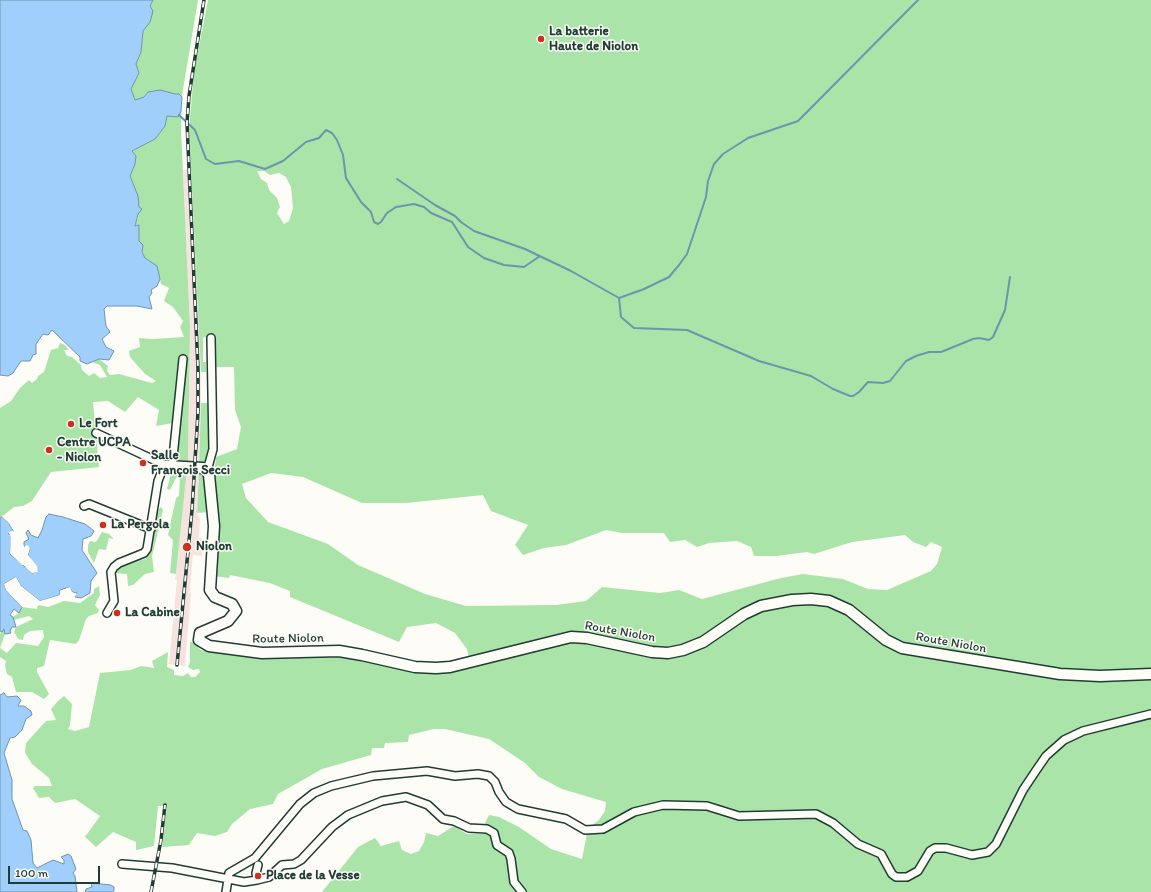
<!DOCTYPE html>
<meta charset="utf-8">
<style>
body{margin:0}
#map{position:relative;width:1151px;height:892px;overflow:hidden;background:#fdfcf7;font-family:Itim,sans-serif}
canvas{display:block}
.scale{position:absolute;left:8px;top:866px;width:92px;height:18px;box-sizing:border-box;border:2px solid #1f3d34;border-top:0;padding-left:5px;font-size:12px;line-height:14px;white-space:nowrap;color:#1f3d34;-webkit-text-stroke:3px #fdfcf7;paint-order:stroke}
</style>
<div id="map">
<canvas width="1151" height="892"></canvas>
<div class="scale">100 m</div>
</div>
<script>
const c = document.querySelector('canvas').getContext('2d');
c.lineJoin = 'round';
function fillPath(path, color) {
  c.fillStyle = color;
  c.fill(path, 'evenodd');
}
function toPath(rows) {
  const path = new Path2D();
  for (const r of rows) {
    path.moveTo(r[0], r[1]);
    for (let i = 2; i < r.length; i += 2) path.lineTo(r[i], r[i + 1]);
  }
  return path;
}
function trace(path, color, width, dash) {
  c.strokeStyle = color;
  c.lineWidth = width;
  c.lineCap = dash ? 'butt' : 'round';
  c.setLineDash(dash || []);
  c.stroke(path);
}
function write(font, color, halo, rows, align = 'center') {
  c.font = font + ' Itim,sans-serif';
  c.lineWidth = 3;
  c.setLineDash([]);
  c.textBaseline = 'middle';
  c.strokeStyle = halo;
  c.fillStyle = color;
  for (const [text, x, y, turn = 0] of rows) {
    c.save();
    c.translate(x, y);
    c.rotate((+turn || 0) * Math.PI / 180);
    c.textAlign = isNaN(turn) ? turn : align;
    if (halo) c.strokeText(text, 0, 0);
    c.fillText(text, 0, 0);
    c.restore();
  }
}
fillPath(toPath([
 [190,169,200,327,201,403,199,466,188,465,190,326,183,170],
 [187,470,199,470,197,513,200,519,199,538,202,538,203,543,202,556,193,555,192,563,190,592,191,593,185,666,167,664,169,663,177,580,175,580,176,574]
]), '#f6e3df');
fillPath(toPath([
 [153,0,198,0,182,95,181,129,190,326,188,465,175,465,178,422,156,426,159,410,138,397,125,412,108,401,93,402,99,467,51,472,32,501,23,506,14,507,0,518,0,408,11,401,20,388,29,380,32,383,37,379,38,376,44,372,51,350,58,348,60,343,65,345,69,350,64,350,67,356,72,357,81,365,82,370,89,376,94,373,100,378,107,377,100,365,92,362,99,359,108,366,107,371,110,375,119,374,152,383,156,381,145,374,130,357,129,351,140,347,139,338,152,339,184,337,180,327,183,321,173,307,164,301,169,288,161,284,157,266,145,258,142,251,139,241,139,225,135,226,138,217,138,196,130,176,135,164,132,151,155,139,165,126,167,116,181,111,182,97,148,92,144,97,134,100,131,89,139,73,136,64,141,52,143,31,150,22,150,6],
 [208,0,1151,0,1151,892,322,892,358,847,375,838,381,846,399,841,402,850,411,854,419,851,424,842,426,833,438,836,454,826,467,834,484,834,484,825,489,815,499,817,519,827,551,849,582,859,588,828,599,820,605,811,606,802,562,789,539,777,525,763,489,739,445,729,434,729,409,735,408,742,385,743,384,748,372,748,371,755,322,769,278,794,273,804,250,809,232,824,227,832,215,836,197,833,189,845,162,847,167,806,158,806,154,846,136,850,136,842,113,832,96,847,85,837,100,816,75,799,55,803,49,797,39,798,33,788,35,786,52,786,49,778,32,764,25,753,26,743,46,721,56,720,51,709,58,701,64,696,72,704,70,725,68,729,75,731,89,727,100,673,131,670,141,666,154,668,152,661,168,652,167,667,174,670,174,675,183,676,188,673,191,677,195,677,200,672,199,669,193,670,188,667,190,662,190,642,193,642,201,650,257,658,335,655,377,663,470,664,467,649,455,633,436,623,407,627,399,642,290,597,290,591,270,583,230,575,229,578,213,576,217,511,214,475,216,457,237,449,241,427,235,410,234,367,216,367,216,338,203,337,203,362,206,362,206,372,201,372,189,129,194,72],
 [257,171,264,171,270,175,279,173,286,177,291,187,293,208,289,221,284,224,277,213,280,207,277,198,269,190,267,183,261,179],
 [271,473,303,477,362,503,406,503,483,495,491,511,528,525,515,545,523,555,544,548,566,545,606,530,622,533,664,533,670,542,685,540,697,547,709,543,737,541,751,547,754,556,776,556,807,552,814,554,852,542,905,535,913,542,926,547,931,542,942,547,937,564,931,571,887,590,868,589,843,579,803,574,781,578,702,599,679,590,660,593,602,587,586,601,556,605,466,606,425,594,358,565,328,544,268,522,246,498,242,484],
 [201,403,209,403,208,441,210,449,208,459,202,466,199,466],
 [172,469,187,470,176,574,170,573,173,540,168,535,176,498,179,496,180,476,177,476,170,490,167,489],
 [199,471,205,474,209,512,197,513],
 [161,507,163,510,152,556,154,572,145,574,133,585,128,586,127,574,113,573,118,566,133,561,146,559,158,510],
 [102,532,109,534,114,539,109,538,106,550,99,549,94,563,88,552,88,545,90,541,96,542],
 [99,586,100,595,95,605,99,610,98,613,89,616,86,619,79,640,76,644,50,640,44,666,37,668,37,672,49,694,44,699,32,692,16,692,12,677,7,674,5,665,6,661,0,657,0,634,3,629,5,630,5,634,0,648,7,653,16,643,38,646,44,637,43,630,30,631,24,635,23,640,18,639,14,632,16,627,33,619,29,616,14,620,13,617,19,613,22,607,37,609,38,605,48,607,64,601,80,603,94,593,94,589]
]), '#aae4a9');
const water = toPath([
 [0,0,153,0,150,6,153,11,150,22,143,31,141,52,136,64,139,73,131,89,135,100,144,97,148,92,160,90,175,94,179,94,182,97,181,111,178,117,167,116,165,126,155,139,132,151,136,156,135,164,130,176,138,196,139,207,142,209,138,214,135,226,139,225,139,241,143,245,142,252,145,258,157,266,160,279,157,286,151,290,152,293,149,297,152,309,137,306,107,306,104,309,106,326,110,332,102,339,106,347,114,351,109,360,99,359,87,364,80,361,80,357,52,330,48,335,43,334,36,344,36,354,33,355,30,361,21,361,13,373,8,376,0,375,0,0],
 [49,514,63,517,85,524,94,531,91,536,83,539,82,550,97,573,91,581,90,593,81,598,75,597,77,593,72,592,70,587,60,590,60,595,40,601,21,586,16,577,4,584,6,590,22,607,19,613,14,609,10,615,13,617,16,627,12,627,10,631,11,633,5,634,4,629,2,632,0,631,0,518,2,517,8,522,14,532,8,533,12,537,10,554,32,573,38,571,28,555,30,548,24,547,24,542,29,539,26,533,28,530,31,535,38,538,42,530,46,517,49,514],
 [4,693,7,697,17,696,21,700,18,706,24,706,31,711,32,715,26,719,22,730,15,737,10,738,4,753,12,780,12,799,23,830,27,831,31,840,33,863,37,868,53,860,64,864,64,860,61,857,68,854,71,856,76,869,73,873,75,876,77,892,0,892,0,695,4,693],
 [91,883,111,885,114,887,114,890,113,892,85,892,86,889,92,887,91,883]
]);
fillPath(water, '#a1cffc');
trace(water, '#6d95ac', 1);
fillPath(toPath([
 [3,515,10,520,16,531,15,533,12,534,14,537,12,553,25,563,28,567,33,571,36,570,26,556,28,548,22,548,22,541,24,547,27,545,30,548,28,555,37,566,38,572,32,573,27,569,24,565,22,565,10,553,11,537,8,532,14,531,8,522,2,517],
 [16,577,21,586,40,601,60,595,60,591,70,587,72,592,77,594,74,598,74,594,71,593,69,590,62,592,61,597,39,603,20,588,15,579,6,584,8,589,24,607,22,607,6,590,4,584]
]), '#fdfcf7');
trace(toPath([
 [179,115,195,130,206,159,215,164,239,161,265,169,283,161,306,142,319,138,326,130,332,133,337,140,343,155,346,178,361,202,371,212,374,222,378,224,381,222,387,213,396,207,414,204,424,207,431,213,452,222,468,247,484,258,504,265,524,267,540,256],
 [397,179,435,205,455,216,461,222,474,231,525,249,571,271,619,298,621,317,634,328,687,330,759,361,811,376,833,389,850,396,853,396,859,392,868,382,883,383,890,381,906,361,916,356,929,352,941,352,973,339,979,338,989,340,993,337,1005,310,1010,277],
 [619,298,644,289,669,277,679,265,687,254,706,197,708,181,714,164,723,154,748,138,798,121,918,0]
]), '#6d95ac', 2);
const street = toPath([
 [96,433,167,466,162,471,158,481,147,549,144,553,119,563,114,567,111,572,114,601,107,613],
 [172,467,183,359],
 [207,471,213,449,211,338],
 [84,506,89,504,151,529],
 [122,864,172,868,244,882,257,880,269,877,282,865,294,864,301,860,332,827,348,815,382,801,406,797,428,805,443,819,454,821,469,828,487,829,494,833,497,845,509,853,511,859,514,882,522,892],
 [257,880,256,873,258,865],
 [226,892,229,873,255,858,300,804,314,793,331,786,373,776,427,771,455,776,478,774,489,776,495,782,499,792,506,802,518,809,566,819,585,830,603,829,634,812,663,805,707,806,739,816,816,814,833,823,858,844,881,854,892,874,896,877,907,877,918,871,930,851,935,848,946,848,972,855,988,852,996,844,1023,790,1035,772,1046,756,1064,740,1083,731,1151,714]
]);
const secondary = toPath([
 [167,466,203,468,207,471,209,475,214,526,210,590,215,597,232,604,236,611,228,621,200,633,199,640,209,646,262,653,339,651,362,655,415,667,436,668,450,667,571,637,587,638,652,652,668,653,683,650,703,642,744,614,761,606,792,600,811,599,829,601,849,610,886,640,902,648,1060,674,1100,676,1151,674]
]);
trace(street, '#1f3d34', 10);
trace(secondary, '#1f3d34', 13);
trace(street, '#fdfcf7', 7);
trace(secondary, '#fdfcf7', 10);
const rail = toPath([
 [177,665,192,510,198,412,198,369,187,123,189,96,204,0],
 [151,892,161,840,165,805]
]);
trace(rail, '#1f3d34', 3.5);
trace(rail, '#fdfcf7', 2, [6]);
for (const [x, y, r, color] of [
 [541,39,4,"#c8321e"],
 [71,424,4,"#c8321e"],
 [49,450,4,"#c8321e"],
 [143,463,4,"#c8321e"],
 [103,525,4,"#c8321e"],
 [187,547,5,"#c8321e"],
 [117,613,4,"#c8321e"],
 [258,876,4,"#c8321e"]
]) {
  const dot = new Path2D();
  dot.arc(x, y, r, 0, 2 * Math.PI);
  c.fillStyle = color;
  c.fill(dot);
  trace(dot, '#fdfcf7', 1.5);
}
write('bold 13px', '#1f3d34', '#fdfcf7', [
 ["La batterie",549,32],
 ["Haute de Niolon",549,47],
 ["Le Fort",79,424],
 ["Centre UCPA",57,443],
 ["- Niolon",57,458],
 ["Salle",151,456],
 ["François Secci",151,471],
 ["La Pergola",111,525],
 ["Niolon",196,547],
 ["La Cabine",125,613],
 ["Place de la Vesse",266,876]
], 'left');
write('13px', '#1f3d34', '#fdfcf7', [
 ["Route Niolon",620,632,10],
 ["Route Niolon",288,639,-1],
 ["Route Niolon",951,643,10]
]);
</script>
